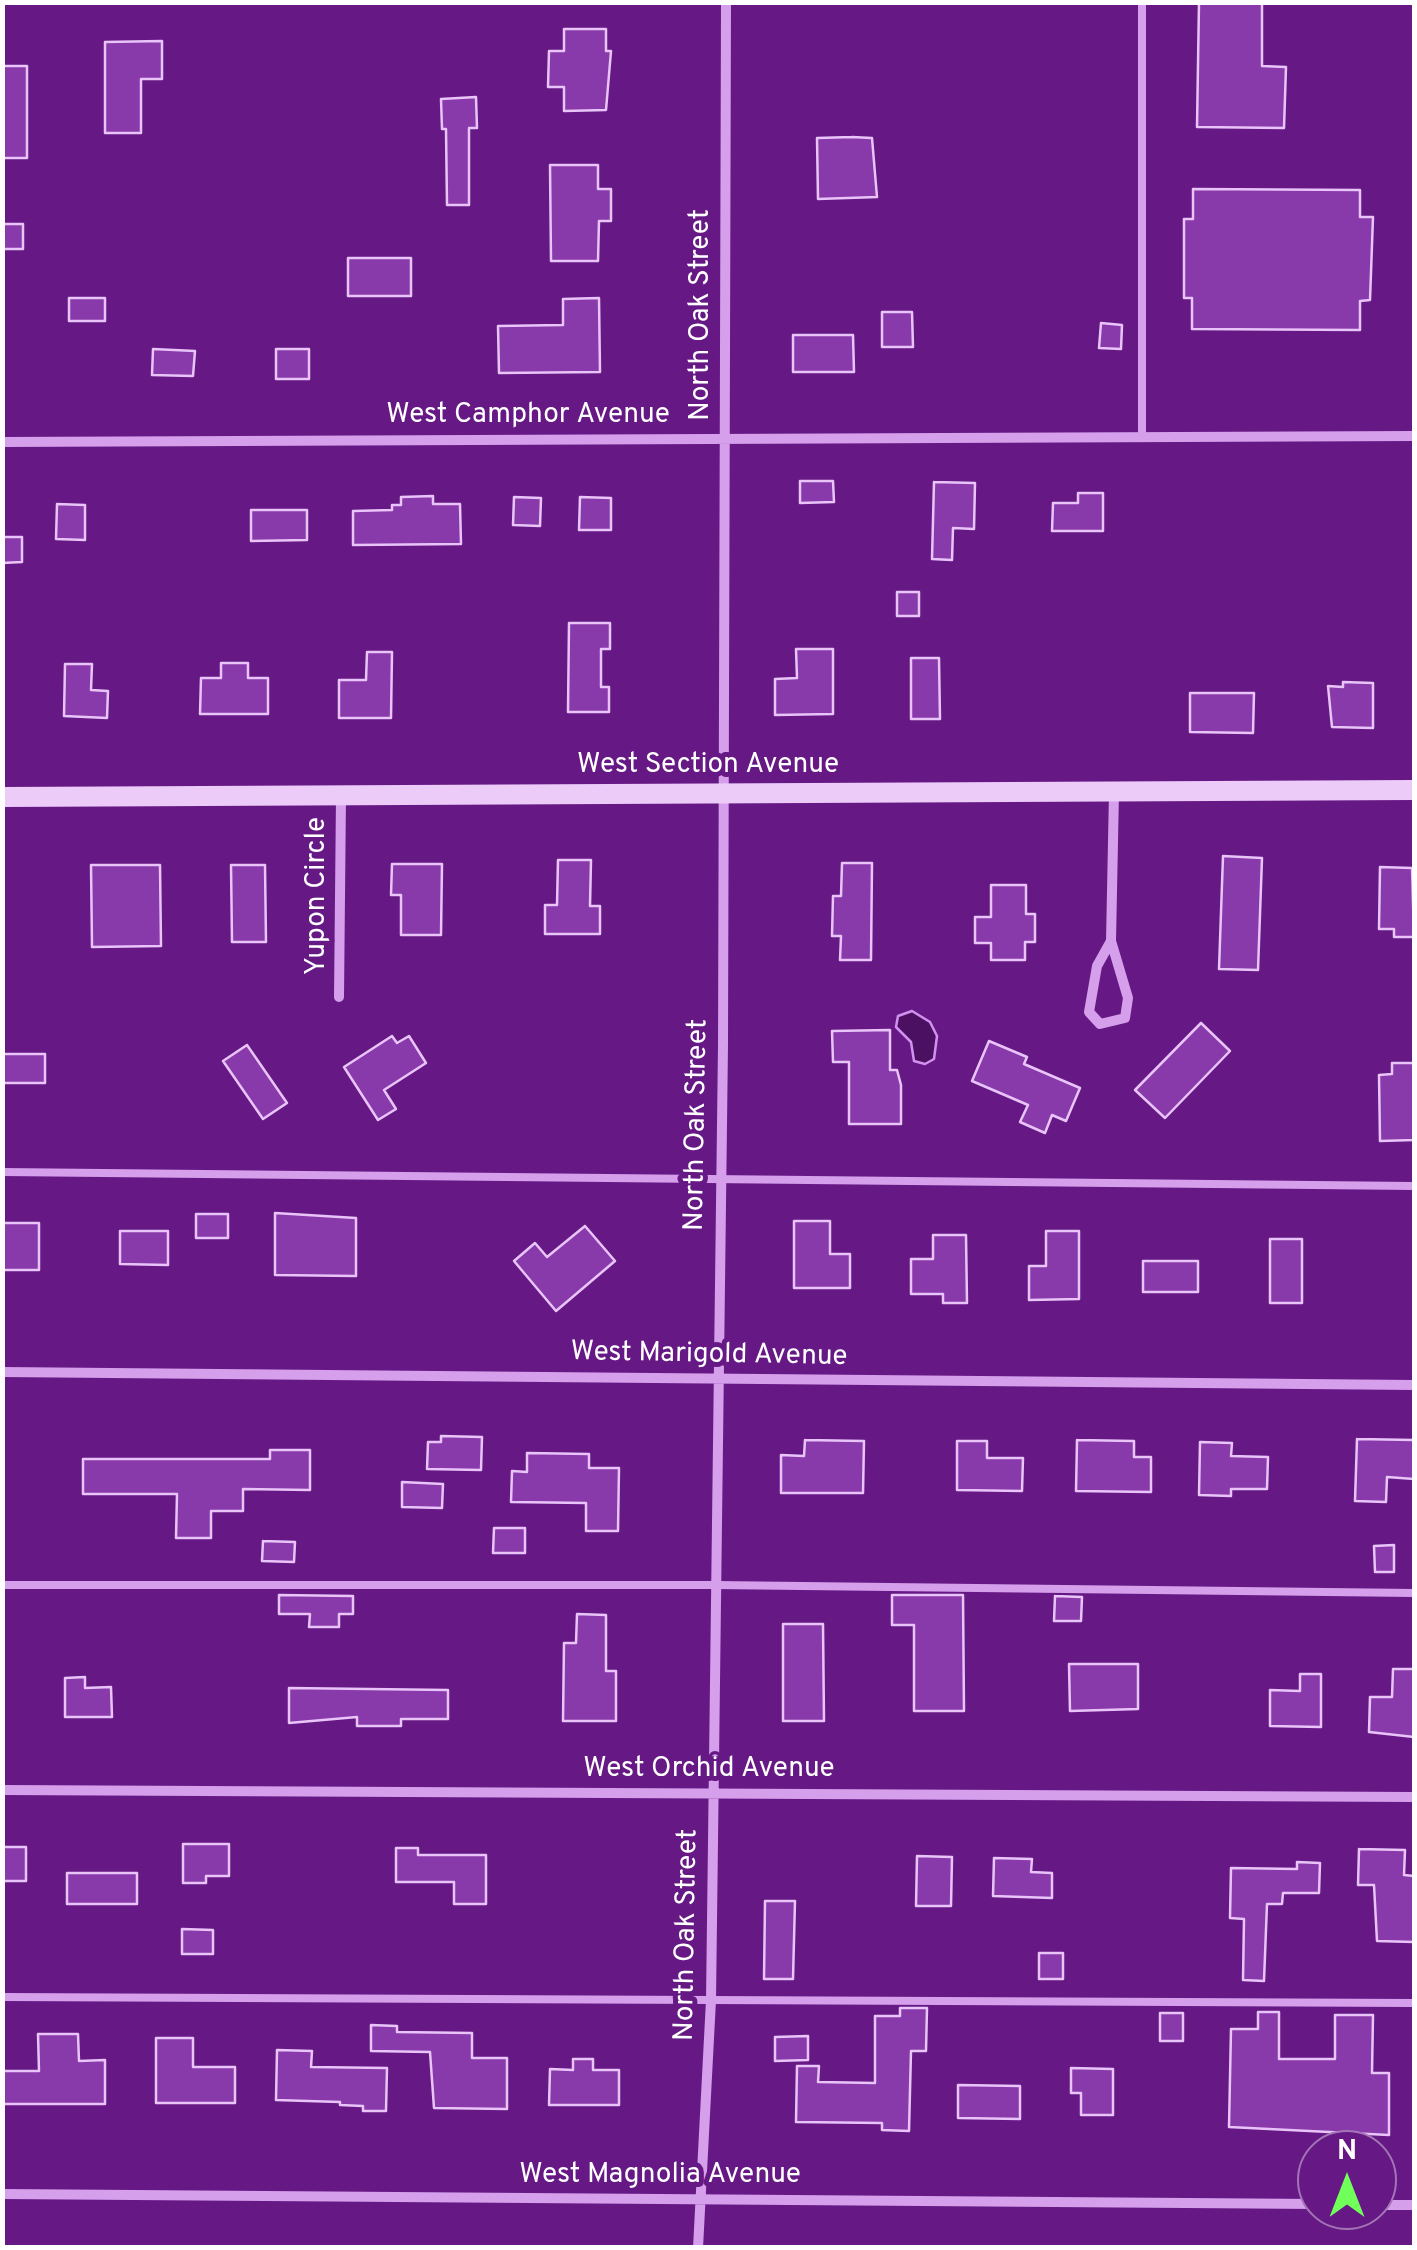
<!DOCTYPE html>
<style>
body{margin:0}
#map{position:relative;width:1417px;height:2250px;overflow:hidden;background:#661985;font-family:Overpass,sans-serif}
canvas{display:block}
.frame{position:absolute;inset:0;border:5px solid #fff;pointer-events:none}
.north{position:absolute;left:1297px;top:2130px;width:100px;height:100px;box-sizing:border-box;background:#661985;border:2px solid #a375b6;border-radius:50%;rotate:0deg;font-size:28px;font-weight:700;line-height:40px;text-align:center;color:#fff}
.north::after{content:'';display:block;margin:auto;width:35px;height:45px;background:#71ff5a;clip-path:polygon(50% 0,100% 100%,50% 72%,0 100%)}
</style>
<div id="map">
<canvas width="1417" height="2250"></canvas>
<div class="frame"></div>
<div class="north">N</div>
</div>
<script>
const c = document.querySelector('canvas').getContext('2d');
c.lineJoin = 'round';
function fillPath(path, color) {
  c.fillStyle = color;
  c.fill(path, 'evenodd');
}
function toPath(rows) {
  const path = new Path2D();
  for (const r of rows) {
    path.moveTo(r[0], r[1]);
    for (let i = 2; i < r.length; i += 2) path.lineTo(r[i], r[i + 1]);
  }
  return path;
}
function trace(path, color, width, dash) {
  c.strokeStyle = color;
  c.lineWidth = width;
  c.lineCap = dash ? 'butt' : 'round';
  c.setLineDash(dash || []);
  c.stroke(path);
}
function write(font, color, halo, rows, align = 'center') {
  c.font = font + ' Overpass,sans-serif';
  c.lineWidth = 10;
  c.setLineDash([]);
  c.textBaseline = 'middle';
  c.strokeStyle = halo;
  c.fillStyle = color;
  for (const [text, x, y, turn = 0] of rows) {
    c.save();
    c.translate(x, y);
    c.rotate((+turn || 0) * Math.PI / 180);
    c.textAlign = isNaN(turn) ? turn : align;
    if (halo) c.strokeText(text, 0, 0);
    c.fillText(text, 0, 0);
    c.restore();
  }
}
const water = toPath([
 [912,1011,930,1022,937,1036,934,1059,925,1064,914,1061,911,1042,896,1027,898,1016,912,1011]
]);
fillPath(water, '#4c1062');
trace(water, '#d191ee', 2.5);
const building = toPath([
 [1199,2,1262,2,1262,66,1286,67,1284,128,1197,127,1199,2],
 [564,29,606,29,606,51,611,51,606,110,564,111,564,87,548,87,549,51,564,51,564,29],
 [162,41,162,79,141,79,141,133,105,133,105,42,162,41],
 [2,66,27,66,27,158,2,158,2,66],
 [476,97,477,128,469,128,469,205,447,205,446,129,442,129,441,99,476,97],
 [852,137,872,138,877,197,818,199,817,138,852,137],
 [550,165,598,165,598,189,611,189,611,221,599,221,598,261,551,261,550,165],
 [1193,189,1360,190,1360,217,1373,217,1370,300,1360,301,1360,330,1192,329,1192,298,1184,298,1184,219,1193,219,1193,189],
 [2,224,23,224,23,249,2,249,2,224],
 [348,258,411,258,411,296,348,296,348,258],
 [69,298,105,298,105,321,69,321,69,298],
 [599,298,600,372,499,373,498,326,563,325,563,299,599,298],
 [882,312,912,312,913,347,882,347,882,312],
 [1101,323,1122,325,1121,349,1099,348,1101,323],
 [793,335,853,335,854,372,793,372,793,335],
 [153,349,195,351,193,376,152,375,153,349],
 [276,349,309,349,309,379,276,379,276,349],
 [800,481,833,481,834,502,800,503,800,481],
 [934,482,975,483,974,529,953,528,952,560,932,559,934,482],
 [1078,493,1103,493,1103,531,1052,531,1053,503,1078,503,1078,493],
 [433,496,433,504,460,504,461,544,353,545,353,511,392,510,392,505,401,505,401,497,433,496],
 [514,497,541,498,540,526,513,525,514,497],
 [580,497,611,498,611,530,579,530,580,497],
 [57,504,85,505,85,540,56,539,57,504],
 [251,510,307,510,307,540,251,541,251,510],
 [2,537,22,537,22,562,2,563,2,537],
 [897,592,919,592,919,616,897,616,897,592],
 [569,623,610,623,610,649,601,649,601,687,609,687,609,712,568,712,569,623],
 [796,649,833,649,833,714,775,715,775,679,797,678,796,649],
 [367,652,392,652,391,718,339,718,339,680,366,680,367,652],
 [911,658,939,658,940,719,911,719,911,658],
 [221,663,248,663,248,678,268,678,268,714,200,714,201,678,221,678,221,663],
 [65,664,92,664,91,690,108,691,107,718,64,716,65,664],
 [1343,682,1373,683,1373,728,1332,727,1328,686,1343,687,1343,682],
 [1190,693,1254,693,1253,733,1190,732,1190,693],
 [1223,856,1262,858,1258,970,1219,969,1223,856],
 [558,860,591,860,590,906,600,906,600,934,545,934,545,905,557,905,558,860],
 [842,863,872,863,871,960,840,960,841,936,832,936,833,896,841,896,842,863],
 [392,864,442,864,441,935,401,935,401,895,391,895,392,864],
 [91,865,160,865,161,946,92,947,91,865],
 [231,865,265,865,266,942,232,942,231,865],
 [1380,867,1412,868,1414,937,1394,937,1394,929,1379,929,1380,867],
 [991,885,1026,885,1026,914,1035,914,1035,942,1025,942,1025,960,991,960,991,943,975,943,975,917,991,917,991,885],
 [1201,1023,1230,1051,1165,1118,1135,1090,1201,1023],
 [890,1030,890,1070,897,1070,901,1085,901,1124,849,1124,849,1062,833,1062,832,1031,890,1030],
 [392,1036,397,1043,409,1036,426,1063,384,1090,396,1109,378,1120,344,1067,392,1036],
 [989,1041,1027,1057,1024,1064,1080,1088,1066,1121,1052,1115,1045,1133,1020,1122,1028,1105,972,1081,989,1041],
 [247,1045,287,1103,263,1119,223,1061,247,1045],
 [2,1054,45,1054,45,1083,2,1083,2,1054],
 [1392,1063,1414,1063,1414,1140,1380,1141,1379,1075,1392,1074,1392,1063],
 [275,1213,356,1218,356,1276,275,1275,275,1213],
 [196,1214,228,1214,228,1238,196,1238,196,1214],
 [794,1221,830,1221,830,1254,850,1254,850,1288,794,1288,794,1221],
 [2,1223,39,1223,39,1270,2,1270,2,1223],
 [585,1226,615,1261,556,1311,514,1261,535,1243,547,1257,585,1226],
 [120,1231,168,1231,168,1265,120,1264,120,1231],
 [1046,1231,1079,1231,1079,1299,1029,1300,1029,1266,1046,1266,1046,1231],
 [933,1235,966,1235,967,1303,943,1303,943,1294,911,1294,911,1259,933,1259,933,1235],
 [1270,1239,1302,1239,1302,1303,1270,1303,1270,1239],
 [1143,1261,1198,1261,1198,1292,1143,1292,1143,1261],
 [441,1436,482,1437,481,1470,427,1469,428,1442,441,1442,441,1436],
 [1357,1439,1414,1440,1414,1479,1387,1477,1386,1502,1355,1501,1357,1439],
 [805,1440,864,1441,863,1493,781,1493,781,1455,804,1456,805,1440],
 [1077,1440,1134,1441,1134,1457,1151,1457,1151,1492,1076,1491,1077,1440],
 [957,1441,987,1441,987,1458,1023,1458,1022,1491,957,1490,957,1441],
 [1200,1442,1232,1443,1231,1456,1268,1457,1267,1489,1231,1489,1231,1496,1199,1495,1200,1442],
 [270,1450,310,1450,310,1490,243,1489,243,1511,211,1511,211,1538,176,1538,177,1494,83,1494,83,1459,270,1459,270,1450],
 [527,1453,589,1454,589,1468,619,1468,618,1531,586,1531,586,1503,511,1502,512,1471,527,1472,527,1453],
 [402,1482,443,1484,442,1508,402,1507,402,1482],
 [494,1528,525,1528,525,1553,493,1553,494,1528],
 [263,1541,295,1542,294,1562,262,1561,263,1541],
 [1394,1545,1394,1572,1375,1572,1374,1546,1394,1545],
 [279,1595,353,1596,353,1614,339,1614,339,1627,309,1627,310,1614,279,1614,279,1595],
 [892,1595,963,1595,964,1711,914,1711,914,1625,892,1625,892,1595],
 [1055,1596,1082,1597,1081,1621,1054,1621,1055,1596],
 [577,1614,606,1615,606,1671,616,1671,616,1721,563,1721,564,1643,576,1643,577,1614],
 [783,1624,823,1624,824,1721,783,1721,783,1624],
 [1069,1664,1138,1664,1138,1709,1070,1711,1069,1664],
 [1393,1669,1414,1669,1414,1737,1369,1732,1370,1697,1392,1697,1393,1669],
 [1300,1674,1321,1674,1321,1727,1270,1726,1270,1690,1300,1691,1300,1674],
 [85,1677,85,1688,111,1687,112,1717,65,1717,65,1678,85,1677],
 [289,1688,448,1690,448,1719,401,1719,401,1726,357,1726,357,1717,289,1723,289,1688],
 [183,1844,229,1844,229,1876,206,1876,206,1883,183,1883,183,1844],
 [2,1847,26,1847,26,1881,2,1881,2,1847],
 [396,1848,418,1848,418,1855,486,1855,486,1904,454,1904,454,1882,396,1882,396,1848],
 [1359,1849,1405,1850,1404,1875,1414,1876,1414,1942,1377,1941,1374,1885,1358,1885,1359,1849],
 [917,1856,952,1857,951,1906,916,1906,917,1856],
 [994,1858,1032,1859,1031,1872,1052,1873,1052,1898,993,1896,994,1858],
 [1297,1862,1320,1863,1319,1893,1283,1893,1282,1904,1267,1904,1264,1981,1243,1980,1244,1919,1230,1918,1231,1868,1297,1869,1297,1862],
 [67,1873,137,1873,137,1904,67,1904,67,1873],
 [765,1901,795,1901,793,1979,764,1979,765,1901],
 [182,1929,213,1930,213,1954,182,1954,182,1929],
 [1039,1953,1063,1953,1063,1979,1039,1979,1039,1953],
 [900,2008,927,2008,926,2051,911,2051,909,2131,882,2130,882,2123,796,2122,797,2066,819,2066,818,2082,875,2083,875,2016,900,2016,900,2008],
 [1258,2012,1279,2012,1279,2059,1335,2059,1335,2015,1373,2015,1372,2073,1389,2073,1389,2135,1229,2127,1231,2029,1258,2029,1258,2012],
 [1160,2013,1183,2013,1183,2041,1160,2041,1160,2013],
 [371,2025,397,2026,397,2032,472,2033,472,2058,507,2058,507,2109,434,2108,430,2052,371,2051,371,2025],
 [38,2034,78,2034,79,2061,105,2060,105,2104,2,2104,2,2071,39,2071,38,2034],
 [808,2036,808,2060,775,2061,775,2037,808,2036],
 [156,2038,193,2038,193,2067,235,2067,235,2103,156,2103,156,2038],
 [277,2050,312,2051,311,2067,387,2068,386,2111,363,2111,363,2106,340,2105,340,2102,276,2100,277,2050],
 [573,2059,593,2059,593,2070,619,2070,619,2105,549,2105,550,2069,573,2070,573,2059],
 [1071,2068,1113,2069,1113,2115,1081,2115,1081,2093,1071,2093,1071,2068],
 [958,2085,1020,2086,1020,2119,958,2118,958,2085]
]);
fillPath(building, '#8839aa');
trace(building, '#e9c4f9', 2.5);
trace(toPath([
 [1142,436,1142,2],
 [2,1172,1414,1186],
 [2,1585,715,1585,1414,1593],
 [2,1997,1414,2003]
]), '#d59fec', 8);
trace(toPath([
 [2,442,1414,436],
 [1111,941,1128,998,1125,1018,1100,1024,1089,1012,1097,966,1111,941],
 [1111,941,1114,792],
 [339,997,341,796],
 [2,1372,1414,1385],
 [2,1790,1414,1797],
 [2,2194,1317,2204],
 [1377,2205,1414,2205],
 [698,2248,711,2000,723,1045,726,2]
]), '#d59fec', 10);
trace(toPath([
 [2,797,1414,790]
]), '#eccbf9', 20);
write('28px', '#fff', '#661985', [
 ["North Oak Street",702,315,-90],
 ["West Camphor Avenue",528,416],
 ["West Section Avenue",708,766],
 ["Yupon Circle",318,896,-90],
 ["North Oak Street",698,1125,-89],
 ["West Marigold Avenue",709,1356,1],
 ["West Orchid Avenue",709,1770],
 ["North Oak Street",688,1935,-89],
 ["West Magnolia Avenue",660,2176]
]);
</script>
